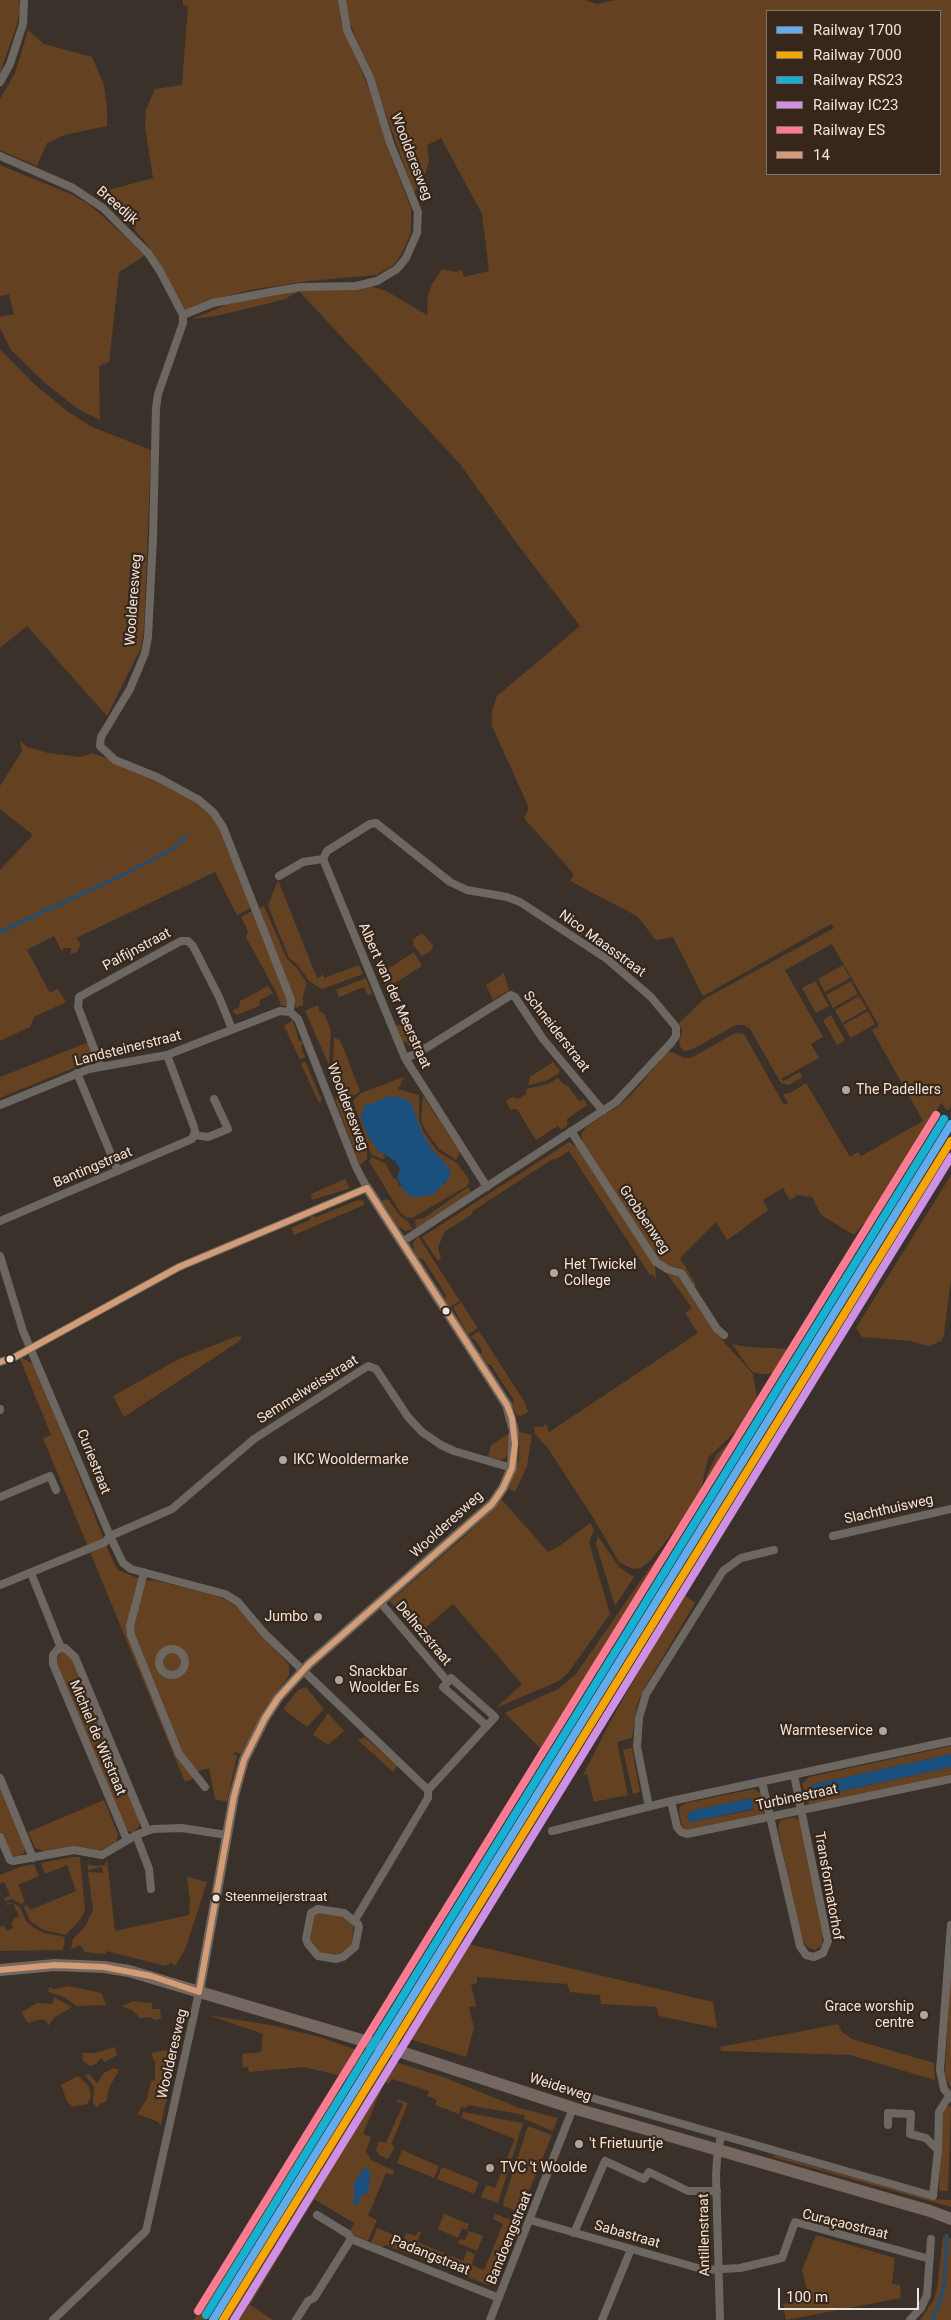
<!DOCTYPE html>
<meta charset="utf-8">
<style>
body{margin:0}
#map{position:relative;width:951px;height:2320px;overflow:hidden;background:#3a322a;font-family:Roboto,sans-serif}
canvas{display:block}
.legend{position:absolute;left:766px;top:10px;width:175px;height:165px;box-sizing:border-box;background:#36271a;border:1px solid #807368;margin:0;padding:6px 9px;list-style:none;font-size:15px;color:#efe4dc}
.legend li{display:flex;align-items:center;gap:10px;height:25px}
.legend b{width:25px;border:1px solid #807368}
.scale{position:absolute;left:778px;top:2288px;width:141px;height:22px;box-sizing:border-box;border:2px solid #efe4dc;border-top:0;padding-left:6px;font-size:15px;line-height:18px;white-space:nowrap;color:#efe4dc;-webkit-text-stroke:4px #36271a;paint-order:stroke}
</style>
<div id="map">
<canvas width="951" height="2320"></canvas>
<ul class="legend">
<li><b style="height:6px;background:#60acee"></b>Railway 1700</li>
<li><b style="height:6px;background:#f7a600"></b>Railway 7000</li>
<li><b style="height:6px;background:#13b2d5"></b>Railway RS23</li>
<li><b style="height:6px;background:#ce8fe9"></b>Railway IC23</li>
<li><b style="height:6px;background:#fe7a93"></b>Railway ES</li>
<li><b style="height:6px;background:#d39c74"></b>14</li>
</ul>
<div class="scale">100 m</div>
</div>
<script>
const c = document.querySelector('canvas').getContext('2d');
c.lineJoin = 'round';
function fillPath(path, color) {
  c.fillStyle = color;
  c.fill(path, 'evenodd');
}
function toPath(rows) {
  const path = new Path2D();
  for (const r of rows) {
    if (r.length === 3) {
      path.moveTo(r[0] + r[2], r[1]);
      path.arc(r[0], r[1], r[2], 0, 2 * Math.PI);
      continue;
    }
    path.moveTo(r[0], r[1]);
    for (let i = 2; i < r.length; i += 2) path.lineTo(r[i], r[i + 1]);
  }
  return path;
}
function trace(path, color, width, dash) {
  c.strokeStyle = color;
  c.lineWidth = width;
  c.lineCap = dash ? 'butt' : 'round';
  c.setLineDash(dash || []);
  c.stroke(path);
}
function write(font, color, halo, rows, align = 'center') {
  c.font = font + ' Roboto,sans-serif';
  c.lineWidth = 4.5;
  c.setLineDash([]);
  c.textBaseline = 'middle';
  c.strokeStyle = halo;
  c.fillStyle = color;
  for (const [text, x, y, turn = 0] of rows) {
    c.save();
    c.translate(x, y);
    c.rotate((+turn || 0) * Math.PI / 180);
    c.textAlign = isNaN(turn) ? turn : align;
    if (halo) c.strokeText(text, 0, 0);
    c.fillText(text, 0, 0);
    c.restore();
  }
}
fillPath(toPath([
 [0,0,19,0,20,8,17,25,0,73],
 [183,0,339,0,341,22,370,92,388,150,411,208,411,233,401,255,394,265,376,275,309,281,250,290,209,301,183,312,155,256,145,242,129,223,107,203,94,194,153,178,145,127,146,110,155,89,182,85,188,6,183,5],
 [346,0,585,0,597,4,615,0,951,0,951,1106,948,1111,941,1103,878,1207,854,1235,821,1215,812,1197,798,1195,790,1200,783,1188,763,1200,768,1210,736,1234,727,1240,716,1222,680,1258,696,1285,693,1288,681,1268,664,1264,659,1260,583,1143,581,1135,586,1127,617,1107,630,1096,667,1053,672,1052,684,1058,691,1058,735,1033,744,1034,784,1105,788,1103,783,1094,790,1093,806,1083,850,1157,858,1152,861,1156,923,1121,872,1030,879,1026,832,944,785,970,823,1037,811,1044,819,1058,781,1079,784,1081,800,1072,802,1077,789,1085,781,1083,750,1029,744,1025,736,1025,691,1050,684,1051,681,1048,679,1042,682,1031,679,1023,704,999,834,928,831,924,703,996,673,937,656,940,637,916,570,881,574,874,524,818,529,808,492,726,492,711,497,696,580,626,518,545,460,464,299,291,285,299,266,304,216,316,192,319,229,304,270,295,299,291,370,286,386,291,427,315,428,296,432,284,442,269,456,272,462,269,464,277,489,271,482,214,441,138,427,145,429,161,425,174,414,193,374,80,350,24],
 [767,11,940,11,940,174,767,174],
 [28,30,44,44,92,57,104,85,107,108,107,126,65,135,47,143,37,166,0,150,0,99,15,73],
 [0,165,73,195,90,205,146,255,119,272,109,362,99,366,100,420,78,409,46,384,11,350,0,328,0,317,14,314,9,294,0,296],
 [0,349,33,383,67,411,92,427,151,450,144,629,141,648,107,716,27,626,0,648],
 [20,741,27,747,48,753,80,757,92,753,134,768,200,803,219,824,251,908,237,915,215,872,76,938,81,944,77,952,71,954,71,948,63,948,63,953,54,936,27,950,50,993,58,989,66,1002,34,1017,30,1027,0,1041,0,870,33,835,0,809,0,786,22,751],
 [278,880,317,978,322,976,320,968,324,978,359,965,363,974,322,989,309,981,298,965,289,958,268,906],
 [264,906,287,959,297,968,307,983,303,996,303,1005,296,1008,259,908],
 [252,911,288,1001,288,1006,281,1006,278,996,246,937,248,931,241,917],
 [422,933,433,945,432,950,422,956,413,945,414,943,412,940],
 [414,952,422,966,387,988,380,974],
 [843,965,850,978,825,992,818,979],
 [504,973,509,990,493,1000,486,985],
 [366,978,372,994,368,995,364,987,339,997,336,990],
 [815,981,829,1006,816,1013,802,988],
 [851,981,858,994,833,1008,826,995],
 [268,986,273,993,260,1000,259,1006,237,1015,233,1012,233,1010,239,1008,240,1001],
 [859,996,867,1009,842,1023,835,1010],
 [318,1005,320,1012,324,1013,331,1031,329,1065,305,1011],
 [868,1011,875,1024,851,1038,843,1025],
 [831,1015,845,1040,837,1045,823,1020],
 [293,1020,299,1040,303,1043,301,1047,305,1057,300,1060,284,1026],
 [405,1022,420,1044,416,1046,411,1048,406,1042,403,1043,396,1026],
 [334,1038,340,1040,360,1091,355,1095,348,1096,342,1091,333,1065],
 [91,1041,96,1059,0,1098,0,1077],
 [305,1061,321,1098,321,1102,319,1103,301,1064],
 [553,1062,560,1071,559,1073,546,1081,528,1085,530,1077],
 [404,1077,398,1089,419,1095,419,1120,424,1132,437,1151,457,1163,468,1178,469,1182,467,1186,412,1218,406,1217,400,1212,369,1161,372,1157,386,1164,393,1178,397,1179,399,1186,446,1184,435,1154,424,1138,365,1105,362,1119,370,1139,385,1156,383,1160,371,1154,353,1101,361,1093],
 [558,1078,563,1084,568,1086,579,1101,584,1099,587,1105,567,1119,567,1126,561,1130,558,1126,536,1140,517,1109,510,1109,506,1101,512,1097,518,1099,526,1094,526,1089,548,1084],
 [423,1096,460,1152,456,1160,438,1148,424,1128,421,1120],
 [342,1097,350,1101,367,1145,367,1159,360,1165,335,1099],
 [569,1142,577,1147,655,1266,656,1280,652,1274,650,1275,569,1151,555,1160,553,1159,474,1210,471,1215,444,1232,438,1248,441,1259,438,1261,422,1237],
 [951,1175,951,1279,944,1335,941,1341,929,1346,910,1341,862,1337,856,1328],
 [345,1179,350,1188,348,1189,312,1200,311,1194],
 [468,1187,471,1192,416,1228,415,1220,424,1218],
 [386,1199,389,1200,399,1215,408,1222,413,1229,405,1231,398,1226,382,1201],
 [358,1200,364,1201,364,1205,294,1235,291,1228,310,1220,311,1216,316,1217],
 [418,1236,460,1301,450,1307,445,1299,446,1295,423,1259,418,1258,414,1251,413,1243],
 [665,1271,677,1275,713,1330,753,1374,757,1398,753,1410,741,1426,708,1458,701,1490,688,1513,651,1560,641,1568,633,1569,619,1562,594,1519,547,1447,535,1434,534,1427,542,1427,546,1424,549,1432,698,1333,685,1313,692,1308],
 [461,1302,478,1328,468,1335,453,1307],
 [479,1331,524,1401,528,1412,521,1416,516,1415,512,1404,514,1400,507,1390,491,1365,487,1364,481,1354,482,1350,475,1340,470,1337],
 [237,1336,241,1337,241,1340,124,1417,113,1396,179,1359],
 [732,1344,748,1347,792,1349,776,1370,770,1374,761,1374,753,1372,748,1367],
 [22,1358,34,1364,111,1557,118,1570,145,1581,154,1580,218,1596,229,1602,239,1609,289,1665,289,1676,266,1706,241,1754,235,1752,234,1754,237,1756,227,1802,215,1799,209,1768,192,1773,194,1778,185,1782,43,1438,51,1435,20,1359],
 [745,1427,739,1441,545,1753,505,1713,558,1689,576,1674,643,1577,688,1517,699,1499,707,1474,716,1455],
 [519,1432,532,1435,527,1466,515,1492,509,1489,519,1460],
 [510,1433,507,1457,502,1460,488,1457,491,1445],
 [502,1500,548,1552,561,1545,590,1523,594,1530,589,1542,610,1614,568,1673,559,1681,496,1708,522,1684,453,1604,418,1634,390,1601,465,1536],
 [598,1536,619,1567,634,1577,615,1606,596,1544],
 [683,1594,695,1603,645,1687,637,1704,632,1738,617,1742,628,1795,594,1802,587,1774,583,1775,610,1722],
 [61,1653,66,1653,72,1659,139,1819,139,1826,133,1832,126,1831,57,1664,57,1658],
 [306,1687,324,1709,307,1727,283,1709,298,1690],
 [328,1713,344,1731,328,1745,313,1735],
 [365,1737,397,1766,393,1772,358,1740],
 [951,1746,951,1754,811,1785,815,1797,951,1767,951,1776,811,1805,807,1802,802,1784,809,1777],
 [632,1748,640,1792,633,1794,623,1750],
 [0,1785,25,1849,24,1853,17,1857,12,1855,8,1850,0,1831],
 [754,1789,761,1794,765,1810,762,1816,689,1832,682,1826,679,1811,680,1807,686,1803],
 [751,1798,753,1810,690,1822,687,1816,691,1811],
 [104,1800,118,1834,116,1842,101,1850,43,1852,42,1850,35,1848,28,1832],
 [792,1817,799,1820,801,1825,823,1929,822,1945,815,1950,809,1948,804,1943,799,1931,778,1828,780,1821],
 [72,1857,80,1857,85,1910,80,1920,66,1935,43,1930,30,1921,24,1907,27,1905,30,1910,76,1891,67,1865,45,1874,41,1863],
 [88,1860,89,1865,97,1866,105,1865,107,1860,115,1931,189,1915,190,1902,187,1877,207,1882,185,1950,175,1966,171,1962,166,1966,106,1951,105,1954,85,1952,80,1945,71,1949,73,1939,86,1925,93,1910,88,1872,103,1873,102,1867,88,1870],
 [34,1864,39,1876,18,1885,20,1888,23,1888,20,1889,25,1903,21,1904,12,1899,5,1901,4,1899,10,1895,4,1882,0,1884,0,1875,20,1867],
 [11,1902,20,1907,26,1921,33,1927,44,1933,65,1937,63,1950,0,1951,0,1927,4,1925,7,1931,13,1928,11,1923,14,1921,13,1919,19,1916,13,1903,7,1905,6,1904],
 [318,1913,340,1916,354,1924,351,1946,347,1951,338,1956,324,1953,318,1951,311,1942,310,1939,315,1914],
 [460,1942,713,2002,717,2028,659,2016,656,2007,601,2004,600,1995,570,1992,567,1984,477,1977,477,1983,471,1985,476,2006,469,2007,474,2028,466,2057,403,2037],
 [951,1966,951,2089,945,2074],
 [68,1986,98,1992,102,1994,106,2005,77,2006,62,1996,48,1992,49,1987,54,1989],
 [54,1997,72,2007,55,2017,48,2026,47,2022,41,2019,29,2023,26,2021,22,2012,37,2003,53,2004],
 [133,2001,152,2003,152,2009,160,2009,161,2018,157,2020,149,2017,140,2018,132,2010,121,2006],
 [208,2015,275,2026,320,2037,370,2055,206,2320,194,2320,325,2110,349,2078,305,2067,249,2072,248,2067,243,2068,242,2054,261,2052,263,2034],
 [838,2024,842,2032,852,2039,934,2063,935,2080,850,2055,721,2051,720,2047],
 [178,2044,161,2125,159,2124,159,2122,137,2114,147,2099,151,2081,155,2080,155,2063,151,2053,167,2050,169,2059,175,2058],
 [115,2047,117,2055,105,2062,101,2058,96,2064,90,2066,83,2061,82,2053,95,2053],
 [389,2060,446,2078,519,2108,558,2118,553,2131,524,2119,525,2115,468,2105,466,2108,461,2107,459,2114,435,2105,437,2100,427,2096,429,2091,392,2079,388,2084,384,2082,363,2134,371,2137,366,2151,371,2160,394,2171,393,2175,386,2173,368,2216,377,2220,368,2241,353,2235,350,2231,354,2223,314,2199,250,2305,273,2320,228,2320],
 [113,2068,119,2070,109,2088,106,2102,101,2103,97,2108,93,2103,94,2087,85,2075,89,2074,97,2083,104,2073],
 [78,2076,89,2086,91,2096,87,2104,73,2107,67,2101,61,2085],
 [397,2099,408,2103,391,2145,395,2147,388,2159,379,2155,376,2150,379,2141,386,2143,403,2104,396,2101],
 [951,2106,948,2191,941,2191,939,2189,943,2113,945,2108],
 [463,2112,523,2123,498,2203,481,2197,486,2185,495,2188,515,2139,462,2118],
 [528,2126,552,2135,520,2213,504,2206,503,2203],
 [402,2150,439,2166,434,2178,397,2163],
 [774,2155,930,2199,951,2200,951,2207,773,2157],
 [442,2167,479,2182,474,2194,437,2179],
 [444,2214,469,2224,467,2230,462,2228,458,2238,438,2229],
 [495,2214,517,2222,494,2280,488,2285,386,2245,382,2247,371,2242,377,2228,404,2239,406,2233,416,2236,418,2231,421,2232,417,2242,463,2261,467,2251,475,2254,472,2265,484,2270,503,2224,493,2219],
 [469,2231,483,2236,477,2251,458,2243,460,2239,465,2240],
 [816,2235,895,2258,892,2284,900,2285,901,2298,786,2320,783,2304,809,2298,802,2270],
 [943,2236,951,2238,951,2320,920,2320,934,2299,937,2288]
]), '#644120');
fillPath(toPath([
 [390,1096,400,1097,411,1102,422,1133,432,1149,449,1168,450,1175,448,1180,432,1195,413,1197,405,1192,397,1178,400,1169,394,1160,377,1150,366,1132,361,1118,364,1106],
 [951,1754,951,1767,814,1797,811,1785],
 [751,1798,753,1809,690,1822,687,1816,691,1811],
 [364,2168,367,2168,370,2172,369,2191,360,2197,359,2204,354,2205,354,2183]
]), '#1a507d');
trace(toPath([
 [0,932,129,872,172,849,186,836],
 [932,2320,941,2299,944,2286,947,2235]
]), '#1a507d', 3);
trace(toPath([
 [0,82,10,64,23,24,24,0],
 [0,156,73,188,103,208,148,253,160,271,183,315],
 [323,859,327,851,370,824,376,823,450,882,467,890,507,897,520,902,607,959,651,997,676,1027,676,1036,671,1043,616,1102,402,1242],
 [323,859,405,1058,487,1187],
 [279,876,303,862,323,859],
 [405,1058,418,1053,511,995,515,997,543,1039,603,1111],
 [101,1067,78,1007,79,997,181,941,188,941,193,946,219,997,232,1029],
 [77,1073,118,1171],
 [0,1105,89,1069,167,1055,280,1011,290,1012],
 [571,1131,656,1262,667,1269,681,1273,717,1329,724,1335],
 [194,1135,208,1137,228,1129,214,1099],
 [0,1221,192,1139,195,1132,194,1127,167,1055],
 [0,1256,23,1331,110,1536,123,1563,131,1569,225,1594,238,1602,265,1634,428,1790,428,1798,355,1920],
 [0,1362,15,1357,179,1267,367,1188,356,1167,298,1019,290,1012,291,1000,223,827,213,812,199,800,157,777,115,760,100,746,101,737,130,689,145,653,148,637,153,538,156,408,158,394,183,323,183,315,213,303,276,291,301,287,356,286,377,281,397,269,406,258,417,233,418,212,390,143,370,78,347,30,342,0],
 [0,1409,0,1410],
 [0,1497,50,1476,56,1490],
 [833,1536,951,1509],
 [144,1572,130,1626,131,1635,179,1754,205,1787],
 [31,1573,61,1648],
 [0,1585,105,1542,110,1536,172,1509,254,1439,368,1366,376,1369,408,1417,422,1432,441,1445,454,1451,512,1468],
 [380,1602,448,1682,451,1678,495,1717,428,1790],
 [172,1662,13],
 [448,1682,443,1687,487,1726],
 [951,1741,671,1801,677,1827,681,1832,687,1834,951,1779],
 [0,1778,33,1858],
 [762,1782,800,1946,806,1955,814,1957,823,1953,828,1941,794,1775],
 [649,1807,637,1747,639,1718,646,1694,723,1571,741,1558,774,1550],
 [552,1831,671,1801],
 [136,1835,149,1869,151,1889],
 [0,1837,10,1860,13,1861,74,1850,102,1855,136,1835,153,1829,182,1828,227,1835],
 [127,1840,53,1664,53,1655,58,1649,65,1648,75,1657,147,1830],
 [318,1909,344,1913,358,1924,359,1927,355,1947,343,1957,336,1959,318,1956,308,1944,306,1939,311,1913,318,1909],
 [951,1925,940,2070,944,2089,951,2098],
 [554,2087,933,2196,938,2150,939,2112,949,2096],
 [888,2125,888,2113,911,2114,910,2134,926,2138,938,2150],
 [530,2220,705,2270,740,2268,782,2258,795,2222,930,2259],
 [574,2233,605,2161,644,2179,649,2172,688,2191,717,2191],
 [351,2239,499,2298],
 [53,2320,146,2231,199,1992],
 [296,2320,308,2301,314,2298,351,2239,348,2234,317,2215],
 [490,2320,573,2108],
 [602,2320,631,2249],
 [720,2320,716,2176,717,2159,721,2135],
 [910,2320,921,2308,927,2295,931,2239]
]), '#6d6761', 8);
trace(toPath([
 [199,1992,234,1796,244,1760,265,1718,278,1698,309,1664,492,1504,503,1488,512,1468,514,1431,507,1405,367,1188]
]), '#6d6761', 10);
trace(toPath([
 [0,1970,55,1965,104,1967,129,1971,378,2045],
 [395,2050,573,2108,930,2211,951,2219]
]), '#746861', 12);
trace(toPath([
 [0,1362,15,1357,179,1267,367,1188,507,1405,512,1418,515,1444,512,1468,503,1488,492,1504,309,1664,278,1698,265,1718,244,1760,234,1796,199,1992,151,1976,104,1967,55,1965,0,1970]
]), '#d39c74', 6);
trace(toPath([
 [213,2320,951,1124]
]), '#60acee', 8);
trace(toPath([
 [223,2320,951,1141]
]), '#f7a600', 8);
trace(toPath([
 [206,2315,944,1119]
]), '#13b2d5', 8);
trace(toPath([
 [234,2320,951,1157]
]), '#ce8fe9', 8);
trace(toPath([
 [198,2311,936,1115]
]), '#fe7a93', 8);
for (const [x, y, r, color] of [
 [846,1090,5,"#b0a69e"],
 [554,1273,5,"#b0a69e"],
 [446,1311,4.5,"#efe4dc"],
 [10,1359,4.5,"#efe4dc"],
 [283,1460,5,"#b0a69e"],
 [318,1617,5,"#b0a69e"],
 [339,1680,5,"#b0a69e"],
 [883,1731,5,"#b0a69e"],
 [216,1898,4.5,"#efe4dc"],
 [924,2015,5,"#b0a69e"],
 [579,2144,5,"#b0a69e"],
 [490,2168,5,"#b0a69e"]
]) {
  const dot = new Path2D();
  dot.arc(x, y, r, 0, 2 * Math.PI);
  c.fillStyle = color;
  c.fill(dot);
  trace(dot, '#36271a', 2);
}
write('13px', '#efe4dc', '#36271a', [
 ["Steenmeijerstraat",225,1898]
], 'left');
write('14px', '#efe4dc', '#36271a', [
 ["Woolderesweg",411,157,69],
 ["Breedijk",117,206,41],
 ["Woolderesweg",134,600,-86],
 ["Nico Maasstraat",602,944,36],
 ["Palfijnstraat",137,950,-28],
 ["Albert van der Meerstraat",394,996,66],
 ["Schneiderstraat",556,1032,52],
 ["Landsteinerstraat",128,1049,-14],
 ["Woolderesweg",347,1107,69],
 ["Bantingstraat",93,1168,-23],
 ["Grobbenweg",644,1220,56],
 ["Semmelweisstraat",308,1390,-32],
 ["Curiestraat",93,1462,68],
 ["Slachthuisweg",889,1510,-13],
 ["Woolderesweg",447,1525,-42],
 ["Delhezstraat",423,1634,50],
 ["Michiel de Witstraat",97,1738,67],
 ["Turbinestraat",797,1798,-12],
 ["Transformatorhof",828,1886,80],
 ["Woolderesweg",173,2054,-77],
 ["Weideweg",560,2088,18],
 ["Curaçaostraat",845,2225,14],
 ["Sabastraat",627,2235,16],
 ["Antillenstraat",705,2235,-91],
 ["Bandoengstraat",510,2238,-68],
 ["Padangstraat",430,2256,22]
]);
write('14px', '#efe4dc', '#36271a', [
 ["The Padellers",856,1090],
 ["Het Twickel",564,1265],
 ["College",564,1281],
 ["IKC Wooldermarke",293,1460],
 ["Jumbo",308,1617,"right"],
 ["Snackbar",349,1672],
 ["Woolder Es",349,1688],
 ["Warmteservice",873,1731,"right"],
 ["Grace worship",914,2007,"right"],
 ["centre",914,2023,"right"],
 ["'t Frietuurtje",589,2144],
 ["TVC 't Woolde",500,2168]
], 'left');
</script>
